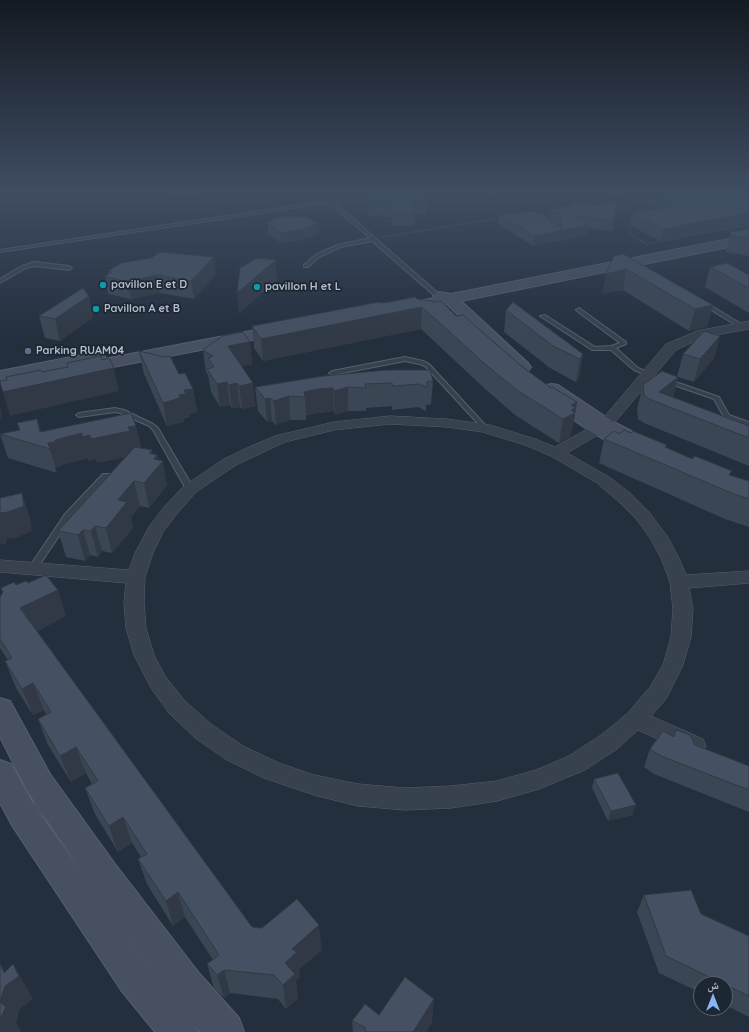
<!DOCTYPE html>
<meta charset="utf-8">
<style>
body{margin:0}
#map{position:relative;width:749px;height:1032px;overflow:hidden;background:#242f3e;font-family:Quicksand,"Noto Naskh Arabic",sans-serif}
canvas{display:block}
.north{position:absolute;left:693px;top:976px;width:40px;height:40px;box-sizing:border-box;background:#1d2633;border:1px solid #59626f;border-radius:50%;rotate:0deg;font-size:11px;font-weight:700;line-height:16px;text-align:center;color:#b4bcc9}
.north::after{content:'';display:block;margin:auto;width:14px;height:18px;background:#8ab4f8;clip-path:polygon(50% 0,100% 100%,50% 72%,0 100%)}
</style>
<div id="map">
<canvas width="749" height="1032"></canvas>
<div class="north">ش</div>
</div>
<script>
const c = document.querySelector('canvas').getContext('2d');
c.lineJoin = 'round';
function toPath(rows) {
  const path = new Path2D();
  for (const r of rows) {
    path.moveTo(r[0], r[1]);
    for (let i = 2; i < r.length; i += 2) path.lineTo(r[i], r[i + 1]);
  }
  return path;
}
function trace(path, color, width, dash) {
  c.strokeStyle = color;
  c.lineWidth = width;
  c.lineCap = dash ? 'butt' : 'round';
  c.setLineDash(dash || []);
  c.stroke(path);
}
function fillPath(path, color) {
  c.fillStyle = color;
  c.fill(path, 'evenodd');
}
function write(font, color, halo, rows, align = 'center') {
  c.font = font + ' Quicksand,sans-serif';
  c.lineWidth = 3.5;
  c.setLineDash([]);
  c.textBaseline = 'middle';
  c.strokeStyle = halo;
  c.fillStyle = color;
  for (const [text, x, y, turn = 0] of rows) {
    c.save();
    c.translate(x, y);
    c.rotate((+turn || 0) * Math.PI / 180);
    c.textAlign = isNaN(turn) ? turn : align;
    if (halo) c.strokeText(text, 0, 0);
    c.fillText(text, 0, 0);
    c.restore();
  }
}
const lane = toPath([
 [320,194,325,194,331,200,370,194,381,194,334,202,439,294,439,296,435,296,372,241,341,247,319,257,308,267,304,267,304,265,315,255,338,245,370,238,329,203,0,252,0,250,327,201,320,194],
 [609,194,627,194,625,195,611,195,609,194],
 [35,262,69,266,72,268,69,270,35,266,26,268,0,283,0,279,22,266,35,262],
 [701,302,705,302,746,327,741,328,701,304,701,302],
 [579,308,626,342,626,344,616,348,638,368,655,375,655,377,651,377,634,370,611,350,592,350,540,316,545,315,595,347,611,346,620,343,577,311,576,310,579,308],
 [405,357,423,361,429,364,487,427,488,428,487,429,483,429,425,366,419,364,405,361,332,375,329,373,332,371,405,357],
 [667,379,719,397,729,415,749,422,749,426,724,417,714,399,665,382,664,381,667,379],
 [115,408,124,410,153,424,158,428,194,489,193,491,187,491,153,430,149,426,120,413,115,412,79,417,76,415,79,413,115,408],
 [103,474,109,474,110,476,71,518,36,570,30,570,29,568,30,566,65,514,103,474]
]);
const street = toPath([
 [749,321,749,329,704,337,676,350,610,428,567,453,609,477,630,493,649,512,667,536,679,558,686,575,749,571,749,583,689,588,693,609,691,637,683,665,666,699,651,716,703,739,706,746,703,753,695,756,638,730,617,749,585,770,539,789,497,801,451,808,405,810,358,806,314,795,264,778,227,760,195,738,169,713,151,688,134,655,126,628,124,602,126,583,0,572,0,560,129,570,135,553,149,527,164,507,184,486,224,459,249,447,275,436,334,422,390,416,447,419,490,425,535,439,555,447,600,422,666,344,697,331,749,321],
 [390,424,447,427,483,432,525,445,551,456,597,483,618,501,637,520,650,538,661,558,670,582,673,609,671,637,663,665,650,687,628,713,601,735,569,756,536,770,497,781,451,786,405,788,358,784,314,775,279,763,243,746,211,724,185,701,165,676,154,655,146,628,144,602,145,577,153,553,163,532,176,515,196,492,236,465,285,442,334,430,390,424]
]);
const secondary = toPath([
 [749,235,749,243,461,301,528,363,531,367,528,371,522,372,516,371,447,304,406,313,401,311,398,308,401,305,434,298,433,296,435,293,440,292,451,294,749,235],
 [282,325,288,327,290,330,288,333,82,373,76,372,73,368,74,367,0,381,0,371,97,352,103,353,105,357,104,359,282,325],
 [552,384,558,385,612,421,652,442,655,446,652,450,636,456,629,454,593,433,544,400,541,396,545,392,543,389,546,385,552,384],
 [0,698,10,701,50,774,115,864,199,973,239,1018,244,1032,200,1032,196,1027,198,1032,155,1032,121,990,13,827,0,803,0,760,11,764,35,807,83,874,28,792,0,737,0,698],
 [119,925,151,969,147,964,119,925]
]);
trace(lane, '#565f6c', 2);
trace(street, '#565f6c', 1);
trace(secondary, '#565f6c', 2);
trace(toPath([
 [629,199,645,208],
 [626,204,638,210],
 [615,207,627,205],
 [534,213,552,210],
 [636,215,638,210,646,208],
 [632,223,629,234,646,244,749,225],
 [383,237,501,218]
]), '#44595c', 1.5, [2, 2]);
fillPath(lane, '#38414e');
fillPath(street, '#38414e');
fillPath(secondary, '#465061');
fillPath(toPath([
 [166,194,204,194,199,196,168,196],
 [217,194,285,194,285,198,226,206],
 [366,194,425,194,427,201,426,214,415,214,414,226,393,226,391,217,386,217,385,215,368,216],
 [485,194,513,194,499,199],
 [632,194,749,194,749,224,660,241,630,225,632,213,657,209,632,198],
 [559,204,564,207,617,210,612,231,588,228,587,235,533,246,499,224,500,215,538,214,550,220,551,209,559,208],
 [554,223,559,224,559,227],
 [268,223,318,223,319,233,304,239,281,243,268,233],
 [749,229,749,256,726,252,731,232],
 [614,256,713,305,707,327,689,331,623,290,602,294],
 [710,267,749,275,749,313,705,287],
 [108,271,216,274,194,299,160,293,131,299,108,294,105,276,109,274],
 [417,299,456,316,551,388,577,402,573,426,570,437,559,443,515,415,483,387,421,329,263,361,254,348,252,326,380,303],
 [506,310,583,354,579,377,576,382,550,368,504,332],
 [39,316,93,317,60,341,45,338],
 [720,336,714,358,694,382,678,377,673,397,749,426,749,466,644,423,638,419,637,409,643,385,677,377,683,354],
 [250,342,252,364,242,366,256,406,242,409,240,407,232,408,230,405,220,407,211,392,208,374,206,373,203,350],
 [139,351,179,374,193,389,197,412,189,414,190,417,183,419,184,422,167,426,144,374],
 [433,381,431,404,426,405,426,411,418,407,392,410,392,406,366,408,366,411,348,411,335,415,334,411,319,413,306,415,306,420,290,420,276,425,272,421,267,422,258,411,255,387],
 [37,419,41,432,136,426,141,448,152,454,157,455,158,460,167,485,149,508,140,506,131,517,133,528,112,553,102,551,98,557,90,555,85,561,66,557,58,531,125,457,97,463,96,459,88,461,88,458,62,465,62,466,55,467,57,473,8,458,0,434,20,430],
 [619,434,667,448,731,475,749,481,749,527,725,519,599,463,604,439],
 [28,583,66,616,37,631,252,927,322,950,299,969,300,976,296,981,298,998,286,1009,278,999,230,993,224,998,214,988,207,964,213,960,185,917,173,926,147,884,138,859,141,857,132,843,118,852,95,814,85,788,92,784,86,773,71,782,48,745,38,719,46,714,44,710,33,715,16,688,5,661,8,660,0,648,0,597,3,593,1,588],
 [676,730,695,745,749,766,749,812,654,774,644,767,650,749,674,737],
 [594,779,633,815,608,821,592,788],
 [644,895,701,914,749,936,749,1017,725,1005,725,984,701,984,701,993,659,973,637,912],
 [379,1015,432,1022,426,1032,353,1032,352,1021]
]), '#3b4654');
fillPath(toPath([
 [198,194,204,194,199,196],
 [225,194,285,194,285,198,226,206],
 [500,194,513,194,499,199],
 [749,213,749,224,660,241,663,229],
 [318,223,319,233,304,239,281,243,280,233],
 [588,225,587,235,533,246,534,236],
 [214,257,216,274,194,299,191,281],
 [276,260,277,280,239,314,237,293],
 [626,269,623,290,602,294,606,274],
 [157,275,160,293,131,299,127,282],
 [89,296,93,317,60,341,55,319],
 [713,305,707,327,689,331,695,309],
 [422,307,421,329,263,361,261,339],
 [720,336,714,358,694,382,700,359],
 [250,342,252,364,230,368,228,346],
 [583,354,579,377,576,382,580,359],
 [114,368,119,391,10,416,3,392],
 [678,377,672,400,659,392],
 [227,382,230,405,220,407,217,384],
 [237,383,240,407,232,408,229,385],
 [253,383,256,406,242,409,239,386],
 [348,387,348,411,335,415,334,391],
 [333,388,334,411,319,413,306,415,305,397,304,392,318,389],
 [193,389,197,412,189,414,190,417,183,419,184,422,167,426,163,403,184,390],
 [289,396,290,420,276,425,274,401],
 [270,398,272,421,267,422,265,399],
 [577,402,573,426,570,437,559,443,563,419,571,405],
 [0,407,2,419,0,419],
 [136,426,141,450,135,455,97,463,91,439,128,427],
 [82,433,90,435,96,459,88,461,88,458,62,465,62,466,55,467,57,473,48,443],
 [152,450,155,469,154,459,157,455,159,465,163,461,167,485,149,508,144,483,149,453],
 [134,481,140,506,131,517,133,528,112,553,106,528,118,500],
 [22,493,30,518,32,531,16,538,6,539,7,543,0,545,0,513],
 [95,526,102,551,98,557,91,531],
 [83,530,90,555,85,561,78,535],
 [58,590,66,616,30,634,20,608],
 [33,683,44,710,33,715,22,689],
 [76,747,86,773,71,782,60,756],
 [636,805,633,815,608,821,611,811],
 [123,817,132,843,118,852,109,826],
 [178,892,185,917,173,926,166,901],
 [319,925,322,950,299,969,300,976,296,981,298,998,286,1009,283,985,285,963,292,949],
 [0,963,12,981,13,964,27,988,33,999,20,1009,16,1023,21,1030,20,1032,0,1032,0,1002,4,973,0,964],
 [224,970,230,993,224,998,217,975],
 [434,999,432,1022,426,1032,413,1032]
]), '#303945');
const building = toPath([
 [367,194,425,194,427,201,412,201,415,213,393,213,391,204,386,204,386,203,368,203,367,194],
 [649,194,749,194,749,213,663,229,632,213,675,206,649,194],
 [618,200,613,221,576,216,588,225,534,236,500,215,534,211,538,214,543,214,562,229,560,214,551,213,551,209,560,208,559,204,564,207,569,207,574,202,594,205,618,200],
 [286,216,306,217,318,223,304,229,280,233,268,223,275,218,286,216],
 [749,229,749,238,730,235,731,232,749,229],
 [160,252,214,257,191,281,157,275,127,282,105,276,112,272,108,271,121,263,151,258,160,252],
 [623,254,713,305,695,309,626,269,606,274,614,256,623,254],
 [257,258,276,260,237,293,240,268,257,258],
 [727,263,749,275,749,288,710,267,727,263],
 [83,288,89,296,55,319,39,316,83,288],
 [415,297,417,299,436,302,441,301,456,316,463,315,520,365,551,388,552,387,577,402,571,405,576,408,571,410,575,413,563,419,518,391,485,364,422,307,261,339,252,326,379,302,380,303,389,302,415,297],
 [513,302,583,354,580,359,553,346,506,310,513,302],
 [704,331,720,336,700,359,683,354,704,331],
 [243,332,250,342,228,346,253,383,239,386,237,383,229,385,227,382,217,384,207,369,214,367,208,358,213,356,203,350,222,336,243,332],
 [139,351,164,357,170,356,179,374,185,373,193,389,184,390,186,394,179,395,180,398,163,403,139,351],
 [100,356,102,360,109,358,114,368,3,392,0,383,0,381,7,380,6,377,41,370,42,372,68,367,67,363,100,356],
 [386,370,430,370,433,381,427,382,427,387,419,384,393,386,392,383,365,384,366,388,348,387,334,391,333,388,318,389,304,392,305,397,289,396,274,401,270,398,265,399,255,387,324,376,386,370],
 [662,371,678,377,659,392,749,426,749,438,649,399,644,395,643,385,662,371],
 [131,413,136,426,128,427,130,431,91,439,90,435,82,437,82,433,55,440,55,442,48,443,50,449,0,434,20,430,17,423,37,419,40,432,131,413],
 [624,430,631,433,633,431,667,445,665,447,692,459,695,456,732,471,729,475,749,481,749,499,734,494,604,439,614,431,619,434,624,430],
 [135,447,152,450,149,453,157,455,154,459,163,461,144,483,134,481,118,500,127,502,106,528,95,526,91,531,83,530,78,535,58,531,135,447],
 [22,493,24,506,8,512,0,513,0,498,22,493],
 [46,575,58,590,20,608,252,927,262,928,297,899,319,925,292,949,297,952,285,963,295,974,283,985,274,975,224,970,217,975,207,964,219,955,178,892,166,901,138,859,147,854,123,817,109,826,85,788,98,781,76,747,60,756,38,719,51,712,33,683,22,689,5,661,12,658,0,639,0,597,3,592,1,588,14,582,16,585,26,581,28,583,46,575],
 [676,730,690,735,695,745,749,766,749,790,661,756,650,749,663,731,674,737,676,730],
 [618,773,636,805,611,811,594,779,618,773],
 [691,890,701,914,749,936,749,996,666,956,644,895,691,890],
 [0,964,4,973,13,964,19,976,5,986,0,1002,6,1007,0,1019,0,964],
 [405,977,434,999,413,1032,366,1032,365,1027,352,1021,365,1004,379,1015,405,977]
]);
fillPath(building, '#455162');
trace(building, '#303945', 1);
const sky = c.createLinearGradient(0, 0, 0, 338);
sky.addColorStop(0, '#141a22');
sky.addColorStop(0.57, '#3f4d63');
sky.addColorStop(1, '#3f4d6300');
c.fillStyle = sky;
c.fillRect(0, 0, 749, 338);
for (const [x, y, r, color] of [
 [103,285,4,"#0f9aa8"],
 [257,287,4,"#0f9aa8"],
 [96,309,4,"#0f9aa8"],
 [28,351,4,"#5c6f8a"]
]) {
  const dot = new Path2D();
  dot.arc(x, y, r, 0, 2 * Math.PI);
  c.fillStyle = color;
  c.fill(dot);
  trace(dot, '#1d2633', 1.5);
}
write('bold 11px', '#b4bcc9', '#1d2633', [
 ["pavillon E et D",111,285],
 ["pavillon H et L",265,287],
 ["Pavillon A et B",104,309],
 ["Parking RUAM04",36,351]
], 'left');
</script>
